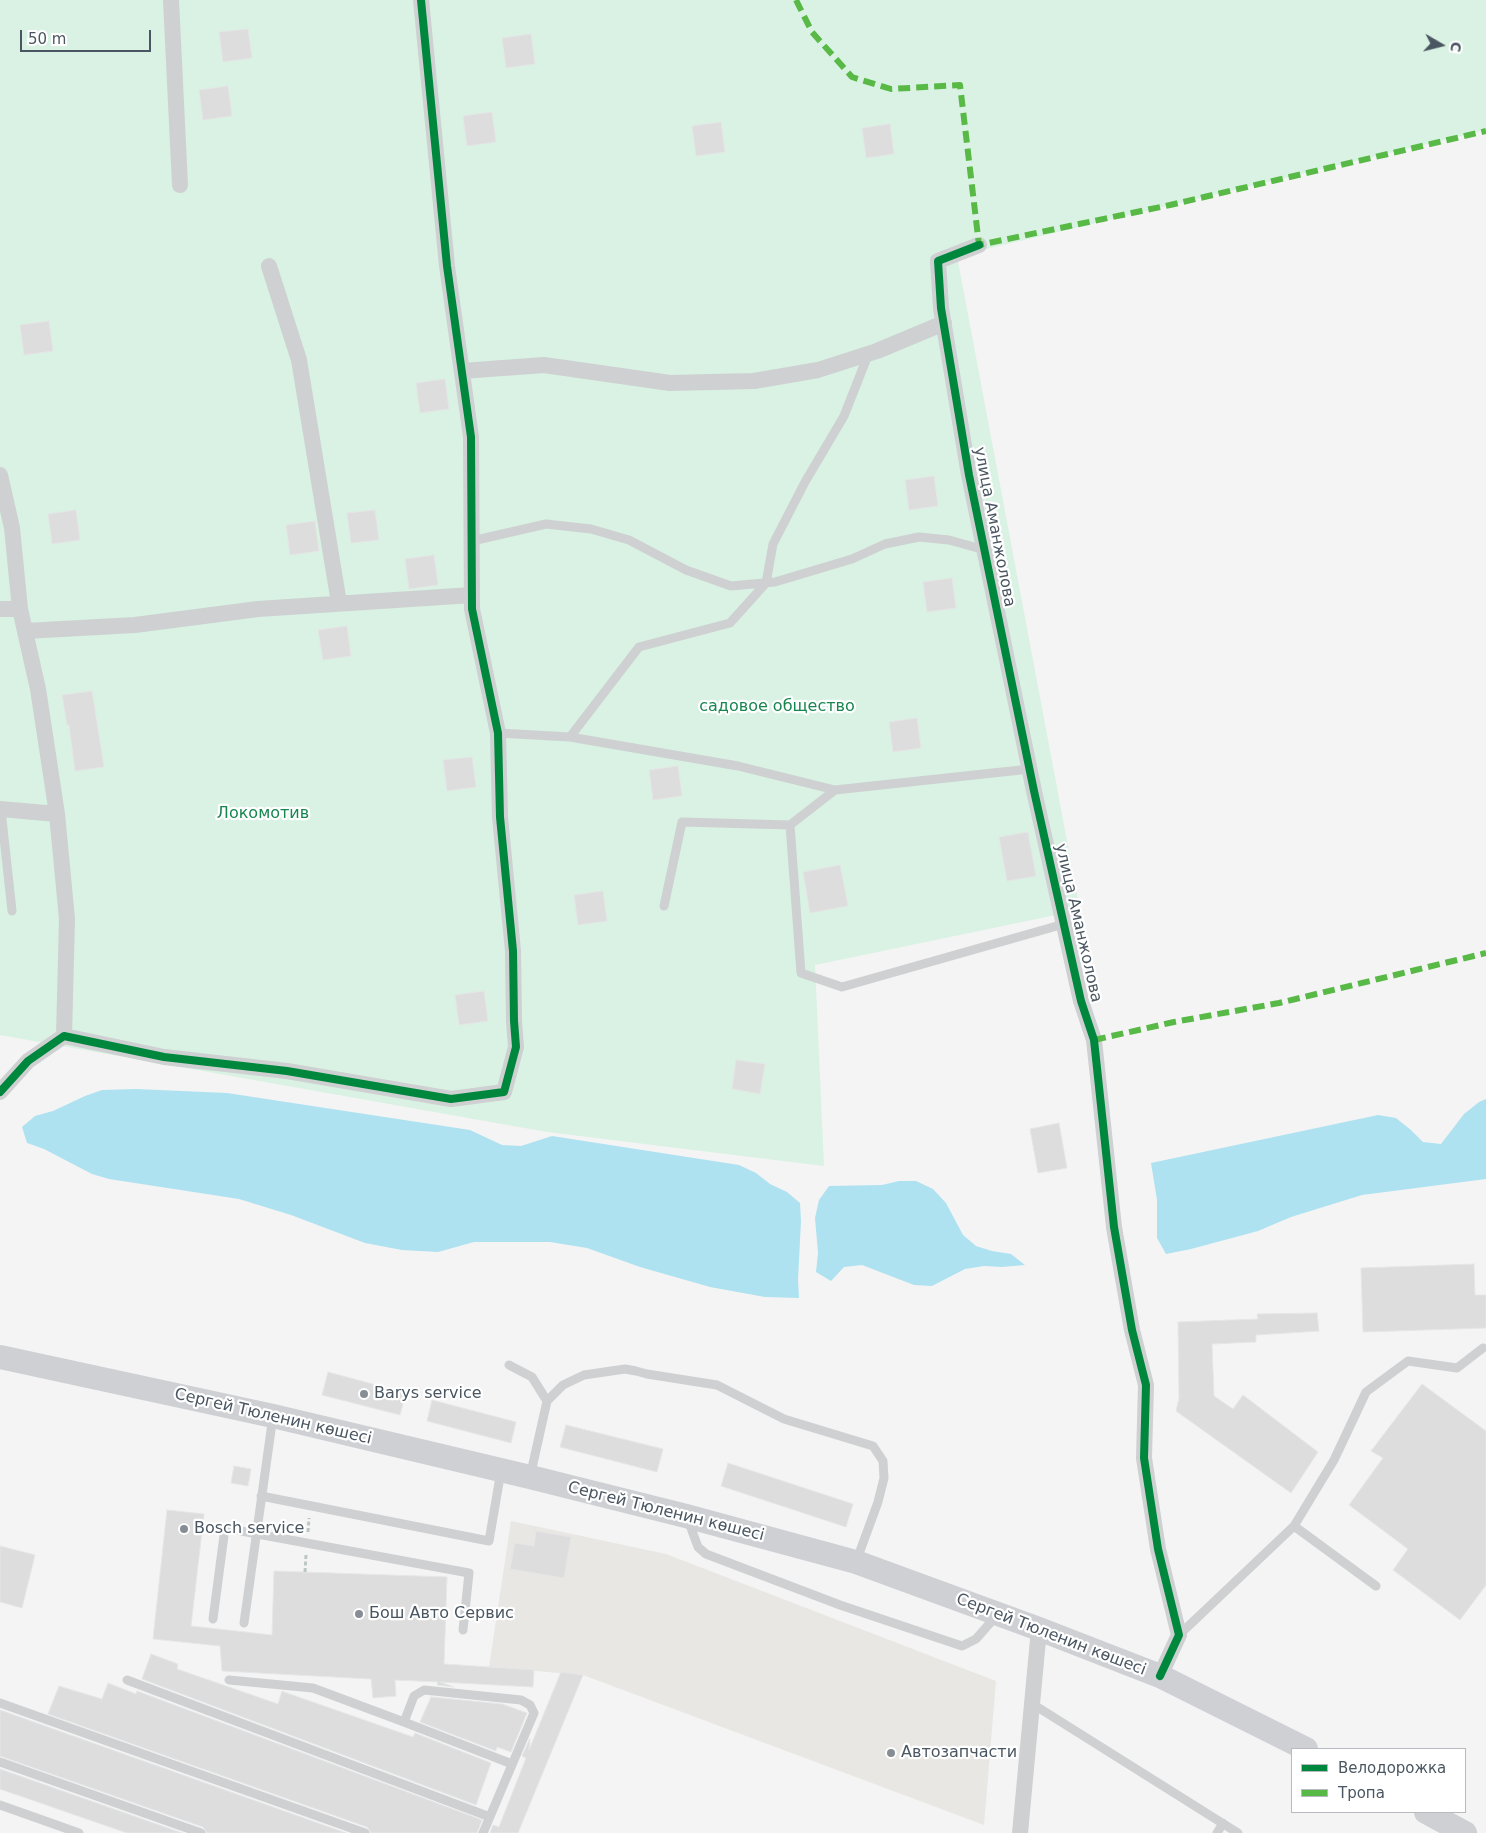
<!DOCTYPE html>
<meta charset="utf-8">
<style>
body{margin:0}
#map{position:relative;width:1486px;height:1833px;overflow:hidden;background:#f4f4f4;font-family:"DejaVu Sans",sans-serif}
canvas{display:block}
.legend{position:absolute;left:1291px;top:1748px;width:175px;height:65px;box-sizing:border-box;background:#fff;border:1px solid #b7bbc0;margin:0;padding:6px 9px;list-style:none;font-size:15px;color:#4a5661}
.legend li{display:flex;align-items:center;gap:10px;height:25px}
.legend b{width:25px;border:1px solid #b7bbc0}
.north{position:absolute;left:1416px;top:20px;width:50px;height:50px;-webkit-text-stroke:4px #fff;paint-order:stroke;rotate:98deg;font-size:14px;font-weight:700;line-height:20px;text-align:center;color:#4a5661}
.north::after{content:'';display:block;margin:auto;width:18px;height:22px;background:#4a5661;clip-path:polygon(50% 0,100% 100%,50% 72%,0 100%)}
.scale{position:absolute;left:20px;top:30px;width:131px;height:22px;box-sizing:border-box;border:2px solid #4a5661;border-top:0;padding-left:6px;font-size:15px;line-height:18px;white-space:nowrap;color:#4a5661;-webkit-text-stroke:4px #fff;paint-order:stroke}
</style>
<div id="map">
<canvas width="1486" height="1833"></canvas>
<ul class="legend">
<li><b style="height:6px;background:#00873e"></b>Велодорожка</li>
<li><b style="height:6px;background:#58b947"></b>Тропа</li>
</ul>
<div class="north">С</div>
<div class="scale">50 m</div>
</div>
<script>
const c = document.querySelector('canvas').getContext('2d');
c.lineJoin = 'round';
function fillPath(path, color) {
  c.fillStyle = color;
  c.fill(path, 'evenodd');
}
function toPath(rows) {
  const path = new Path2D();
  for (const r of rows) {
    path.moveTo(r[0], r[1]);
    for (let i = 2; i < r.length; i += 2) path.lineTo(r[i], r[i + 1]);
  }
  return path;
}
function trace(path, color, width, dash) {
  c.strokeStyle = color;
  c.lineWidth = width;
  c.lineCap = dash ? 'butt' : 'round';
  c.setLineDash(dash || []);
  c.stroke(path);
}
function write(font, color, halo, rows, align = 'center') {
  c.font = font + ' "DejaVu Sans",sans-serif';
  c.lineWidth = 4.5;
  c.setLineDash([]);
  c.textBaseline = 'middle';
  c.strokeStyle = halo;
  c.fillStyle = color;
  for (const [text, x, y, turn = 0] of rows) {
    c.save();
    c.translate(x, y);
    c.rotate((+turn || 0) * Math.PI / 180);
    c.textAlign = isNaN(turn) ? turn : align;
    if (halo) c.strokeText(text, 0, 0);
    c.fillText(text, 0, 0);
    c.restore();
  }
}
fillPath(toPath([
 [511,1521,666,1554,996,1681,984,1825,583,1675,489,1667]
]), '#e8e7e3');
fillPath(toPath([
 [0,0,1486,0,1486,130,957,256,1080,910,815,965,824,1166,547,1132,0,1035]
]), '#d9f2e3');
fillPath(toPath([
 [136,1089,227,1093,470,1130,502,1145,521,1146,552,1136,739,1165,756,1173,770,1184,787,1192,800,1203,801,1221,798,1279,799,1298,765,1297,710,1287,640,1267,587,1248,550,1242,474,1242,438,1252,402,1250,365,1243,291,1215,239,1199,109,1179,92,1174,44,1149,27,1143,22,1127,35,1116,53,1111,85,1096,102,1090],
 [1486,1099,1486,1179,1362,1195,1291,1217,1258,1231,1191,1249,1166,1254,1157,1238,1157,1200,1151,1163,1378,1115,1396,1118,1411,1130,1423,1142,1441,1144,1464,1114,1479,1102],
 [899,1181,916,1181,933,1189,946,1203,963,1235,976,1246,992,1251,1011,1254,1025,1265,1002,1267,984,1266,965,1269,932,1286,914,1285,862,1265,844,1267,831,1281,816,1272,818,1253,815,1218,819,1200,829,1186,882,1185]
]), '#aee2f0');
const building = toPath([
 [248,29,252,58,223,62,219,32,248,29],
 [531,34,535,64,506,68,502,38,531,34],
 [228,86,232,116,203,120,199,90,228,86],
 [492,112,496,142,467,146,463,116,492,112],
 [721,122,725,152,696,156,692,126,721,122],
 [890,124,894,154,866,158,862,128,890,124],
 [49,321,53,351,24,355,20,325,49,321],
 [445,379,449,409,420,413,416,383,445,379],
 [934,476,938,506,909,510,905,480,934,476],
 [76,510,80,540,52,544,48,514,76,510],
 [375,510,379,540,351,543,347,513,375,510],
 [315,521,319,551,290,555,286,525,315,521],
 [434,555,438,585,409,589,405,559,434,555],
 [952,578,956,608,927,612,923,582,952,578],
 [347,626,351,656,323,660,318,630,347,626],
 [92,691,104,767,75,771,69,725,67,725,62,695,92,691],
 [917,718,921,748,893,752,889,722,917,718],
 [472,757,476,787,447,791,443,760,472,757],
 [678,766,682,796,653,800,649,770,678,766],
 [1028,832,1036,876,1007,881,999,837,1028,832],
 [840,865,848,906,810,913,803,872,840,865],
 [603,891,607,921,578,925,574,895,603,891],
 [484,991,488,1021,459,1025,455,995,484,991],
 [736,1060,765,1064,760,1094,732,1089,736,1060],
 [1059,1123,1067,1168,1038,1173,1030,1129,1059,1123],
 [1474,1264,1475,1295,1486,1295,1486,1328,1363,1332,1361,1268,1474,1264],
 [1317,1313,1319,1331,1256,1335,1256,1342,1212,1344,1214,1396,1233,1409,1243,1395,1318,1452,1291,1493,1176,1411,1179,1398,1178,1322,1258,1319,1257,1314,1317,1313],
 [328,1372,406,1393,400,1415,322,1395,328,1372],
 [1422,1384,1486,1431,1486,1585,1460,1620,1393,1570,1408,1549,1349,1505,1383,1458,1371,1451,1422,1384],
 [432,1400,516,1422,511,1443,427,1421,432,1400],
 [566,1425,663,1449,657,1472,560,1447,566,1425],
 [728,1463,853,1504,846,1527,721,1486,728,1463],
 [234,1466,251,1469,248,1486,231,1483,234,1466],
 [167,1510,204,1514,191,1626,272,1635,274,1571,447,1577,444,1664,534,1670,533,1687,440,1682,454,1687,437,1685,438,1682,395,1680,396,1696,373,1698,371,1679,222,1671,220,1646,153,1639,167,1510],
 [536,1531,571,1537,564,1578,510,1569,515,1543,534,1546,536,1531],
 [0,1546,35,1555,22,1608,0,1602,0,1546],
 [151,1654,178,1664,177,1669,278,1704,282,1691,284,1692,413,1737,415,1733,491,1763,476,1805,142,1679,151,1654],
 [561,1672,583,1675,518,1833,490,1833,493,1825,499,1827,526,1758,522,1756,530,1738,529,1750,561,1672],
 [108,1683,136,1694,137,1691,482,1820,477,1833,371,1833,367,1827,48,1714,59,1686,102,1699,108,1683],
 [431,1697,502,1704,527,1713,511,1752,497,1747,496,1751,420,1722,431,1697],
 [0,1710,346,1833,207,1833,203,1827,0,1756,0,1710],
 [0,1769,182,1833,127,1833,0,1789,0,1769]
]);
fillPath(building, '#ddddde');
trace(building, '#e5e6e7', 1);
trace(toPath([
 [308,1532,309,1518],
 [305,1572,306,1555]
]), '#bcc7c4', 3, [4, 2.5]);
trace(toPath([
 [472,541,546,524,591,529,629,540,686,570,731,586,775,582,852,559,885,544,919,537,949,540,985,550],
 [498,733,570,737,639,647,730,623,766,583,773,544,805,482,844,416,868,355],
 [570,737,738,766,835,790,1030,769],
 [835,790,790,825,801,973,842,987,1064,924],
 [1,810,12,911],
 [664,906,682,822,790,825],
 [509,1365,532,1377,547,1401,530,1477],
 [547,1401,563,1385,584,1375,625,1369,636,1371,647,1374,717,1385,784,1419,873,1446,883,1461,884,1478,878,1502,856,1562],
 [261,1496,489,1541,501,1471],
 [688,1520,698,1547,706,1554,840,1605,962,1646,976,1639,997,1615],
 [1294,1526,1334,1460,1366,1392,1408,1361,1457,1368,1483,1348],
 [213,1619,225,1528,469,1573,463,1630],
 [244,1623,273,1416],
 [1179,1635,1294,1526,1376,1586],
 [127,1680,490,1817],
 [229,1680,313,1688,404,1722,414,1696,424,1690,521,1700,530,1705,534,1713,483,1833],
 [0,1703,365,1833],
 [1031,1703,1238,1833],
 [404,1722,512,1764],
 [0,1762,201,1833],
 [0,1805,79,1833],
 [1217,1833,1223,1823]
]), '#ced0d2', 9);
trace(toPath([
 [171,0,180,185],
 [979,245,938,261,941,308,969,475,1034,791,1081,1001,1094,1040,1114,1227,1132,1330,1146,1385,1144,1458,1158,1549,1179,1635,1160,1676],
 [269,266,299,360,339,603],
 [462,371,544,365,670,383,754,381,818,370,877,351,944,323],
 [0,475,12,528,20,609,38,689,57,814,67,919,64,1036],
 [0,609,20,609],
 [25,631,135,625,258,609,472,595],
 [0,809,57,814],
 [0,1092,28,1061,64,1036,164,1057,287,1071,451,1099,504,1092,516,1047,514,1021,513,951,500,817,498,733,472,609,471,437,447,266,421,0],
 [1020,1833,1039,1629]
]), '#ced0d2', 16);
trace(toPath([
 [0,1357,273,1416,530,1477,686,1516,856,1562,1039,1629,1160,1676,1306,1749],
 [1426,1812,1465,1833]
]), '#ced0d4', 24);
trace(toPath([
 [796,0,812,32,852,77,891,89,960,85,979,245,1170,205,1486,131],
 [1094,1040,1174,1022,1279,1003,1486,953]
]), '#58b947', 6, [12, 6]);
trace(toPath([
 [979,245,938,261,941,308,969,475,1034,791,1081,1001,1094,1040,1114,1227,1132,1330,1146,1385,1144,1458,1158,1549,1179,1635,1160,1676],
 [0,1092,28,1061,64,1036,164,1057,287,1071,451,1099,504,1092,516,1047,514,1021,513,951,500,817,498,733,472,609,471,437,447,266,421,0]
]), '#00873e', 8);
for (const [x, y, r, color] of [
 [364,1394,5,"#868d94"],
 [184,1529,5,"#868d94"],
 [359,1614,5,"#868d94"],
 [891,1753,5,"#868d94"]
]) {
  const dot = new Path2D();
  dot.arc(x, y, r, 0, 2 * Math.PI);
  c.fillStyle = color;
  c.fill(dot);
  trace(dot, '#fff', 2);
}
write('16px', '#4a5661', '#fff', [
 ["улица Аманжолова",994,527,79],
 ["улица Аманжолова",1078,923,77],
 ["Сергей Тюленин көшесі",273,1417,13],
 ["Сергей Тюленин көшесі",666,1512,14],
 ["Сергей Тюленин көшесі",1051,1635,21]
]);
write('16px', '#17864f', '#fff', [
 ["садовое общество",777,707],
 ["Локомотив",263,814]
]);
write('16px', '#4a5661', '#fff', [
 ["Barys service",374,1394],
 ["Bosch service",194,1529],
 ["Бош Авто Сервис",369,1614],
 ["Автозапчасти",901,1753]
], 'left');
</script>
